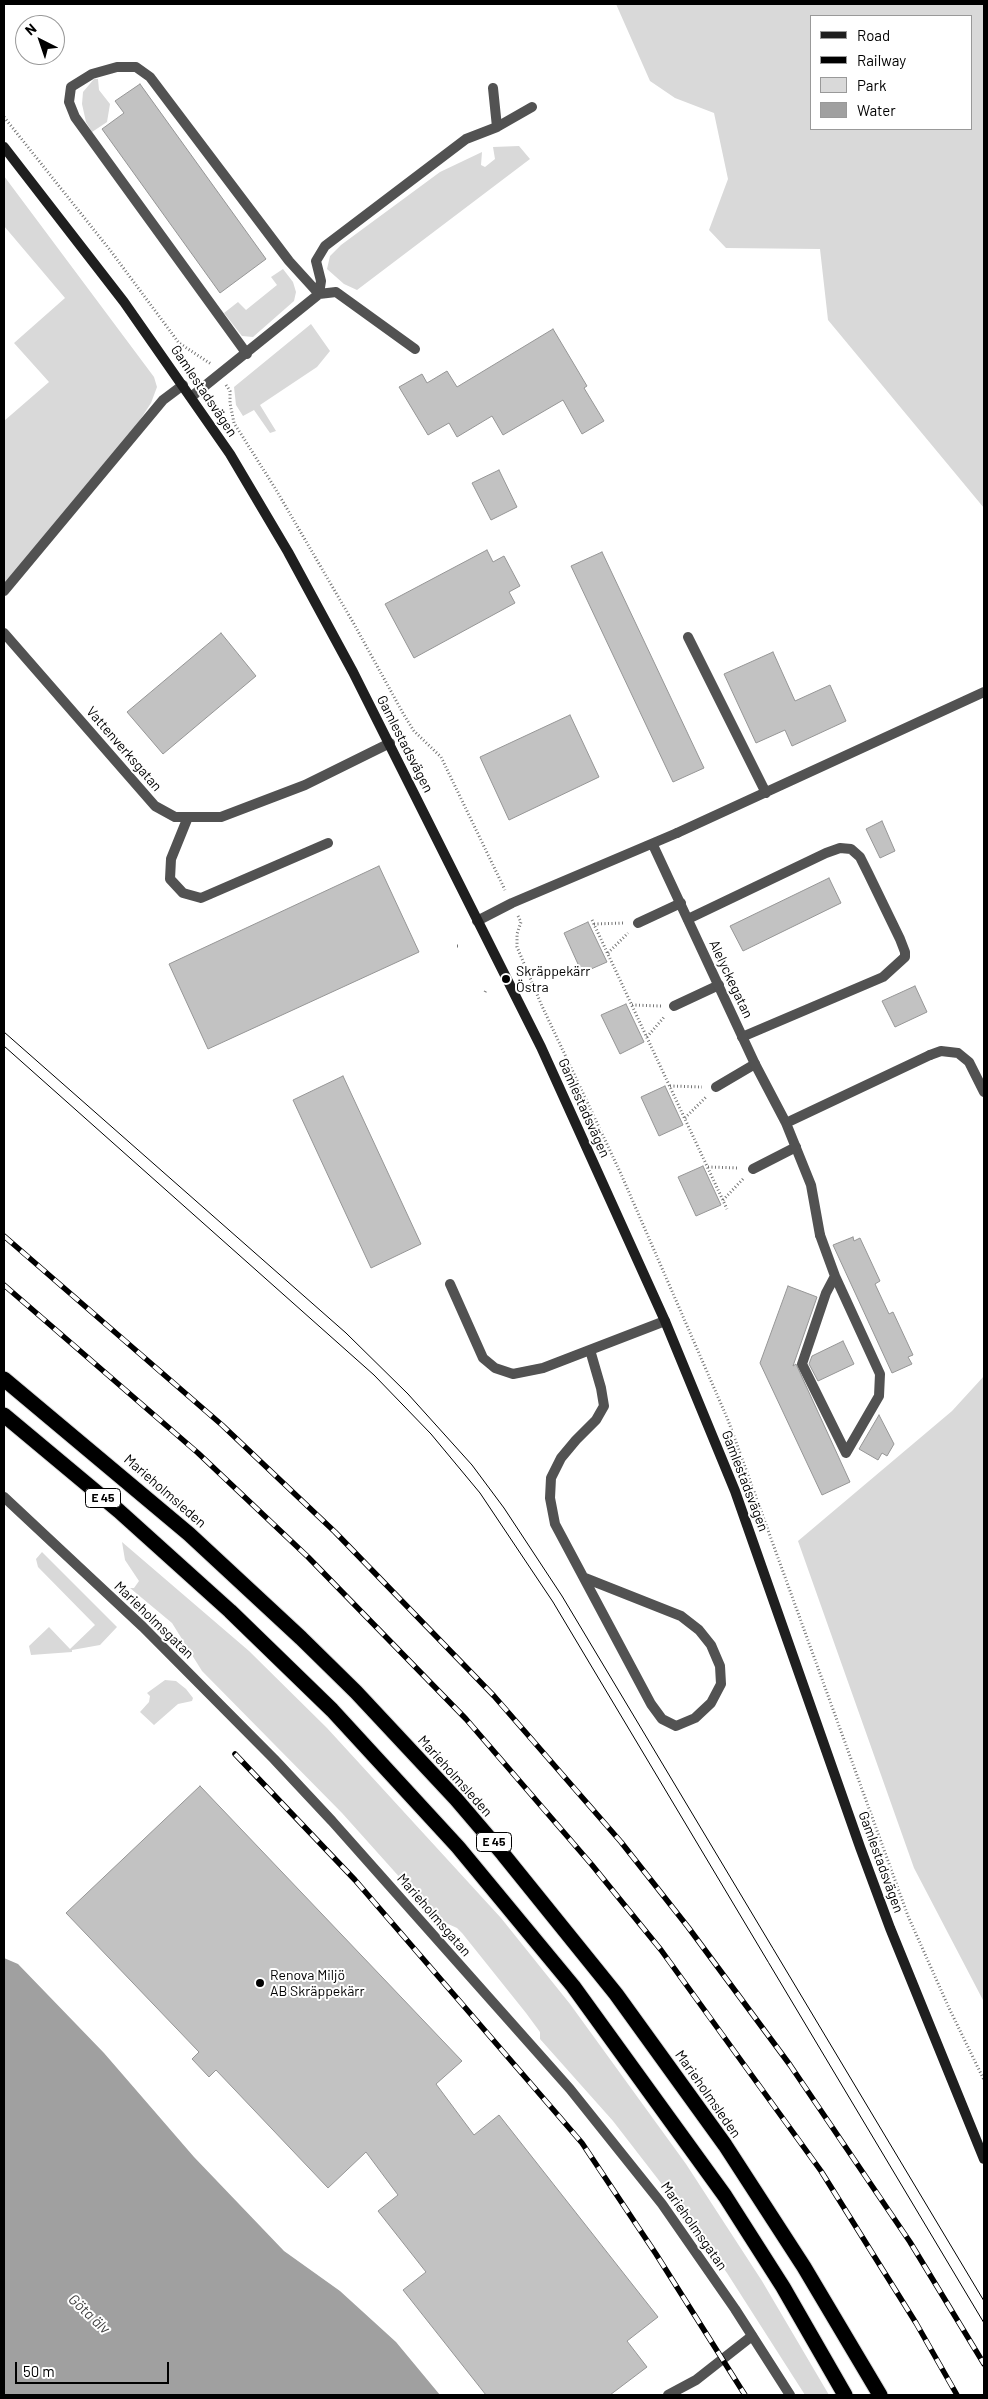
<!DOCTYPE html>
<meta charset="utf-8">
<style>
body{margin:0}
#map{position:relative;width:988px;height:2399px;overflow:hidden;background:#fff;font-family:Barlow,sans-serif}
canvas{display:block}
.frame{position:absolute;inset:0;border:5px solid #000;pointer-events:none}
.legend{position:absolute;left:810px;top:15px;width:162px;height:115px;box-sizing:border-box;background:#fff;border:1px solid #999;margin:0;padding:6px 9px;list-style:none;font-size:15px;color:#000}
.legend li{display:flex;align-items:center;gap:10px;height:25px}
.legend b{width:25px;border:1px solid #999}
.north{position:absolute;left:15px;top:15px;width:50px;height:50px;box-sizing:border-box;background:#fff;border:1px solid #999;border-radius:50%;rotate:319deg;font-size:14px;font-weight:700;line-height:20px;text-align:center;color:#000}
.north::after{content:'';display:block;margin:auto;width:18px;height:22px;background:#000;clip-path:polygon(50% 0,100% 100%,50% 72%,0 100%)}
.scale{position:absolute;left:15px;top:2362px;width:154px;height:22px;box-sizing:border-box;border:2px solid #000;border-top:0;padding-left:6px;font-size:15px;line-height:18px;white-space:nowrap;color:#000;-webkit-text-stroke:4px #fff;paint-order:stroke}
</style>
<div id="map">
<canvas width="988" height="2399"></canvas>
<div class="frame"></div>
<ul class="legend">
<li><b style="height:6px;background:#1f1f1f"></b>Road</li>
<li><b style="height:6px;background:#000"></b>Railway</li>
<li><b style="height:14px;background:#d9d9d9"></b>Park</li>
<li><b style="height:14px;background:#a0a0a0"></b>Water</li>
</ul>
<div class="north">N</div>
<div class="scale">50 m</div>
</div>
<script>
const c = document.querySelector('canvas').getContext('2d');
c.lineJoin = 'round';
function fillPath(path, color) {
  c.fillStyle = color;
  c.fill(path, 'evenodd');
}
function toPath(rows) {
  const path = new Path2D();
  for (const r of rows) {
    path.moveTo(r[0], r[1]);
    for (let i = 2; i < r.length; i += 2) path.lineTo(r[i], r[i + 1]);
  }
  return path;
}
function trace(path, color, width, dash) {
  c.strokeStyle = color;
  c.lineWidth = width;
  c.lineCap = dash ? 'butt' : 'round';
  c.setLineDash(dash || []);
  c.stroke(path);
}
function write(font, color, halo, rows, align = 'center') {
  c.font = font + ' Barlow,sans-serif';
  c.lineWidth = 4;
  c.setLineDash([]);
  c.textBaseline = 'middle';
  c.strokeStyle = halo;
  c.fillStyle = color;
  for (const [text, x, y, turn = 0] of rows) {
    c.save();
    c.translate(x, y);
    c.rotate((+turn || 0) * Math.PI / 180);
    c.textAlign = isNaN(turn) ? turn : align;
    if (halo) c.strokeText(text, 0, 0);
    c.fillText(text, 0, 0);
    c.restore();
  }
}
fillPath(toPath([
 [616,4,984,4,984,508,828,320,820,249,726,248,709,230,728,179,714,113,675,98,650,81],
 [812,16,972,16,972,129,812,129],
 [94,79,98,79,99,90,110,104,107,122,92,132,86,122,82,104,83,92],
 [519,146,530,159,357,290,344,284,327,269,330,256,341,245,440,172,482,152,481,165,485,167,495,159,493,147],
 [4,176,154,377,157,387,151,403,138,423,4,587,4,421,49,382,14,343,65,298,4,226],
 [283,269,293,282,296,292,294,301,253,337,242,336,224,313,238,302,246,310,277,285,271,277],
 [311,324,330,351,317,367,260,405,276,431,270,433,254,410,243,416,236,405,234,387],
 [984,1376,984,2002,914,1868,798,1541,952,1411],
 [122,1542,249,1651,327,1728,501,1918,570,2004,686,2164,762,2281,829,2395,805,2395,727,2273,671,2196,613,2121,540,2039,540,2032,526,2013,462,1933,457,1928,437,1919,342,1813,202,1671,172,1623,130,1588,134,1588,139,1581,125,1560],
 [42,1552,117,1627,100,1645,72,1650,72,1652,31,1655,29,1646,49,1627,70,1649,95,1625,38,1567,36,1559],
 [165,1680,176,1681,186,1689,193,1698,192,1701,178,1704,154,1725,140,1712,149,1702,150,1696,147,1693]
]), '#d9d9d9');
fillPath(toPath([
 [4,1958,18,1964,104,2053,194,2157,284,2251,340,2291,396,2342,440,2395,4,2395]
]), '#a0a0a0');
const building = toPath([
 [140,84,266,259,220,293,102,129,124,113,115,101,140,84],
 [553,329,587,386,584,388,604,421,582,434,563,400,503,435,492,416,457,437,449,423,428,435,399,387,422,374,427,383,447,371,457,387,553,329],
 [499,470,517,507,491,520,472,483,499,470],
 [487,550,493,562,504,556,520,586,509,592,515,603,414,658,385,604,487,550],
 [602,552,704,768,673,782,571,566,602,552],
 [221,633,256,676,163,754,127,712,221,633],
 [773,652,795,701,830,685,846,721,792,746,785,730,756,743,724,674,773,652],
 [570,715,599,777,509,820,480,757,570,715],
 [882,821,895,851,880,858,866,829,882,821],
 [379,866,419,952,208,1049,169,964,379,866],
 [829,878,841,903,743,951,730,926,829,878],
 [588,922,607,962,582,973,564,933,588,922],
 [915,986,927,1012,895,1027,882,1001,915,986],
 [626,1004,644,1042,620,1054,601,1015,626,1004],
 [343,1076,421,1244,371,1268,293,1100,343,1076],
 [665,1086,683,1125,659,1136,641,1097,665,1086],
 [703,1166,721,1205,696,1216,678,1177,703,1166],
 [853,1237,854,1241,860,1238,880,1281,875,1284,889,1314,893,1312,913,1355,908,1357,912,1364,892,1373,833,1245,853,1237],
 [788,1286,817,1297,793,1366,796,1364,850,1482,822,1495,760,1363,788,1286],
 [843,1341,854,1364,818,1381,809,1364,812,1356,843,1341],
 [879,1415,894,1444,887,1456,882,1453,878,1460,859,1449,879,1415],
 [200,1786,462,2061,436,2084,474,2135,499,2115,658,2317,627,2341,647,2367,610,2395,486,2395,403,2290,426,2272,378,2211,398,2195,366,2152,328,2188,216,2070,209,2077,192,2059,199,2052,66,1913,200,1786]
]);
fillPath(building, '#c2c2c2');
trace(building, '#969696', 1);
const highway = toPath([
 [4,1379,189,1534,301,1638,356,1692,456,1799,503,1854,616,1994,725,2145,804,2267,880,2395],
 [4,1415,119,1511,230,1611,332,1710,458,1847,573,1986,725,2196,783,2287,845,2395]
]);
trace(highway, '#dbdbdb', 17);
trace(toPath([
 [4,117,110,250,179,343,211,364],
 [226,385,230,391,230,403,234,423,275,488,354,624,404,715,414,731,441,757,505,890],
 [518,916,521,922,517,934,517,947,542,1006,621,1174,728,1420,908,1916,949,2008,984,2080],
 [592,920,727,1209],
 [594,924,624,923],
 [457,946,460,946],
 [608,953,628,933],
 [485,992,486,990],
 [632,1005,661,1006],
 [647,1037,665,1016],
 [670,1086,702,1087],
 [685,1118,706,1097],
 [708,1167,739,1168],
 [723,1200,744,1178]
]), '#747474', 3, [1, 2.5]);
trace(toPath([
 [493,88,497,127],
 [247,354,75,117,69,102,71,87,92,74,117,67,136,67,150,77,289,261,319,294,336,292,415,349],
 [191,397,319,294,321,281,316,261,325,246,466,139,497,127,532,107],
 [4,591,163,400,183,385],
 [688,637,766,793],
 [188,817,171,859,170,879,183,893,201,898,328,843],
 [677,833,984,692],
 [688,919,826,853,840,848,851,849,860,857,868,873,900,939,905,952,905,957,883,977,742,1037],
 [638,923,681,903],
 [674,1006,719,985],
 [930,1055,941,1051,958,1053,969,1062,984,1092],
 [716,1087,755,1064],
 [753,1169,796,1147],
 [820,1235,835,1276],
 [835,1276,880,1374,879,1396,846,1453,802,1364,826,1293,835,1276],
 [450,1284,483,1358,495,1368,513,1374,543,1368,665,1321],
 [585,1578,681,1616,699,1630,711,1645,720,1666,721,1684,711,1703,695,1718,676,1726,662,1719,651,1704,555,1524,550,1498,551,1478,561,1458,576,1440,596,1420,604,1406,601,1388,590,1350],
 [668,2395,696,2380,752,2336]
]), '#525252', 10);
trace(toPath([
 [4,633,155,806,175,817,221,817,305,785,390,743],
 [653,845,755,1064,786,1123,811,1185,820,1235],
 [477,921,512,903,677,833],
 [786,1123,930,1055],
 [4,1497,143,1627,274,1759,332,1821,570,2089,662,2204,735,2309,790,2395]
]), '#525252', 10);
trace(toPath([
 [4,147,124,302,230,454,288,552,353,672,541,1047,665,1321,735,1491,860,1847,890,1928,984,2159]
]), '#1f1f1f', 10);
trace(highway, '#000', 15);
trace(toPath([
 [4,1032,346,1333,408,1394,472,1465,504,1508,562,1596,984,2301],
 [4,1046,374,1375,431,1434,480,1493,553,1602,984,2323]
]), '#000', 1);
const rail = toPath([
 [4,1236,222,1425,335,1532,494,1696,621,1842,688,1927,790,2065,910,2242,984,2364],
 [4,1285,198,1453,308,1557,466,1719,592,1865,661,1950,821,2171,916,2323,957,2395],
 [235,1754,355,1880,582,2143,656,2254,745,2395]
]);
trace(rail, '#000', 5.5);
trace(rail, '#fff', 4, [11]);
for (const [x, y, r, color] of [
 [506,979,5,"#000"],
 [260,1983,5,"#000"]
]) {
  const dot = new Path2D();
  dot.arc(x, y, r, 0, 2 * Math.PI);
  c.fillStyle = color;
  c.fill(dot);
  trace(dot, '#fff', 2);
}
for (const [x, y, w] of [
 [103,1498,35],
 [494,1842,35]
]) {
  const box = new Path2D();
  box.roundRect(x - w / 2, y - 9.5, w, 19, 4);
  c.fillStyle = '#fff';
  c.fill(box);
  trace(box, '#000', 1);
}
write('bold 12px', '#000', null, [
 ["E 45",103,1498],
 ["E 45",494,1842]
]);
write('14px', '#000', '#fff', [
 ["Gamlestadsvägen",204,391,56],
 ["Gamlestadsvägen",405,744,63],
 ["Vattenverksgatan",124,749,49],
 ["Alelyckegatan",731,979,65],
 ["Gamlestadsvägen",584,1108,66],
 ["Gamlestadsvägen",745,1481,69],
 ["Marieholmsleden",165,1491,41],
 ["Marieholmsgatan",154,1620,44],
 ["Marieholmsleden",455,1776,48],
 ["Gamlestadsvägen",881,1862,70],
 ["Marieholmsgatan",434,1915,49],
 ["Marieholmsleden",708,2094,55],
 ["Marieholmsgatan",694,2226,55]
]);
write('14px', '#000', '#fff', [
 ["Skräppekärr",516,971],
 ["Östra",516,987],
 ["Renova Miljö",270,1975],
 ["AB Skräppekärr",270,1991]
], 'left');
write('italic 15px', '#414141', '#fff', [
 ["Göta älv",89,2314,43]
]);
</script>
